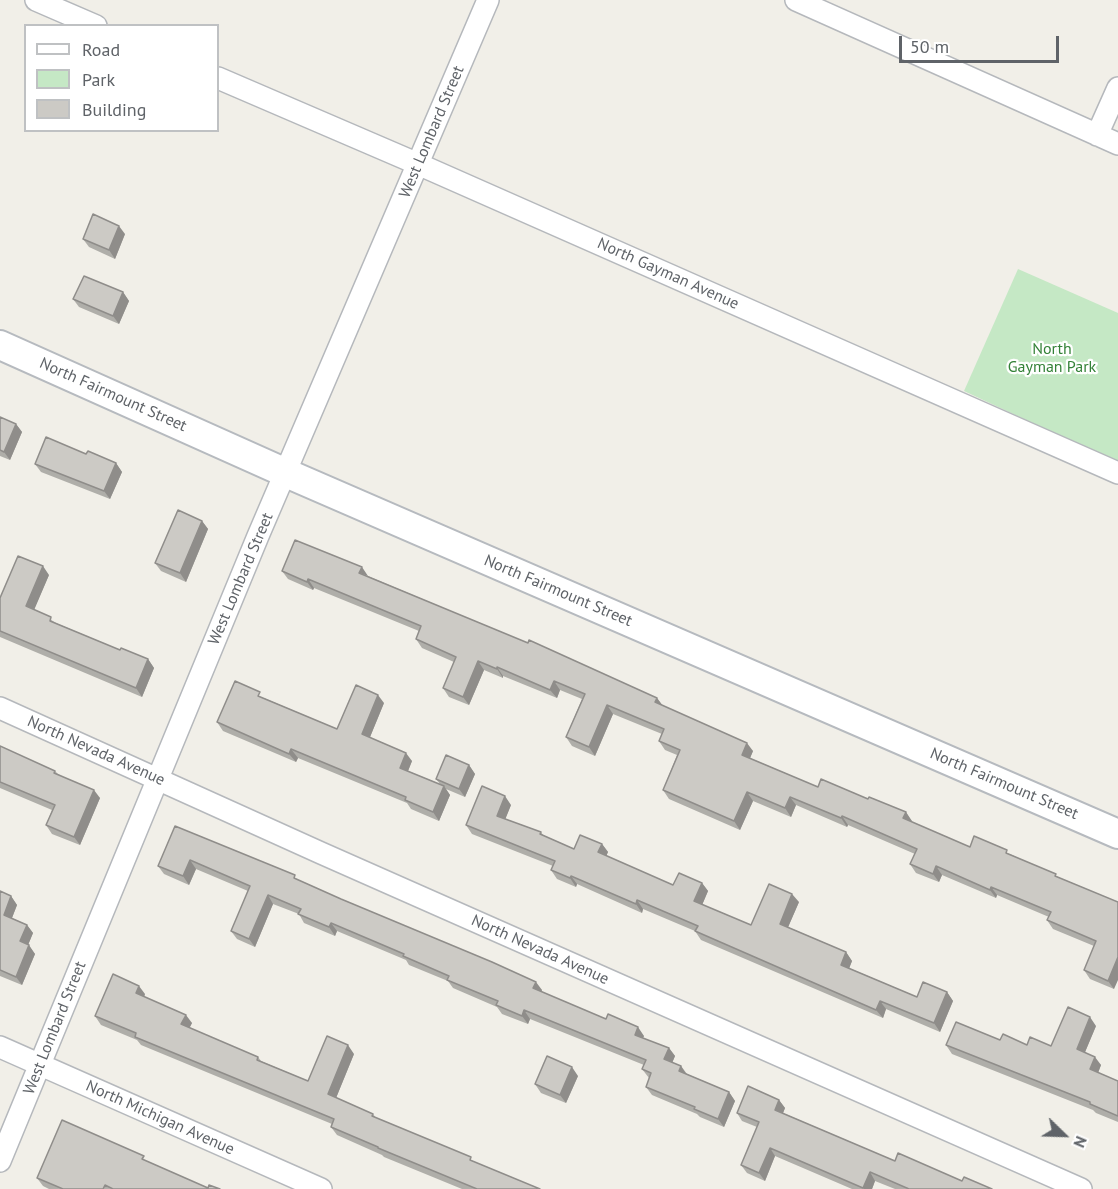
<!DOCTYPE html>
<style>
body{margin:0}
#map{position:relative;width:1118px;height:1189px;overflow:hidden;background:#f1efe8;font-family:"PT Sans",sans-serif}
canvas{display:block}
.legend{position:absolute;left:24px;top:24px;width:195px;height:108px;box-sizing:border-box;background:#fff;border:2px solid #bfc1c3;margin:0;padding:8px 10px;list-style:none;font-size:18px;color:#5f6368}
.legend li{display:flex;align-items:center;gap:12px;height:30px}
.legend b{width:30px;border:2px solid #bfc1c3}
.north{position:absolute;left:1034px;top:1105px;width:60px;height:60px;-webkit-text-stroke:4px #fff;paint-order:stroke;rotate:113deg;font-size:16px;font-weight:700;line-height:24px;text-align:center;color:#5f6368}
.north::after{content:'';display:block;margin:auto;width:21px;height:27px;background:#5f6368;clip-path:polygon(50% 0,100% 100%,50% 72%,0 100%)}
.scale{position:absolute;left:899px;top:36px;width:160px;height:27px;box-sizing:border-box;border:3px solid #5f6368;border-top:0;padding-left:8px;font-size:18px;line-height:21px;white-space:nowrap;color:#5f6368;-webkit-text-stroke:4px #fff;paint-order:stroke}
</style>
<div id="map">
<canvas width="1118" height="1189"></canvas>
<ul class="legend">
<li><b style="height:8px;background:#fff"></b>Road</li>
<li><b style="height:16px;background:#c5e8c5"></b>Park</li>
<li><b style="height:16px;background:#cccac5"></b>Building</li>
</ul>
<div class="north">N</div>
<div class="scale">50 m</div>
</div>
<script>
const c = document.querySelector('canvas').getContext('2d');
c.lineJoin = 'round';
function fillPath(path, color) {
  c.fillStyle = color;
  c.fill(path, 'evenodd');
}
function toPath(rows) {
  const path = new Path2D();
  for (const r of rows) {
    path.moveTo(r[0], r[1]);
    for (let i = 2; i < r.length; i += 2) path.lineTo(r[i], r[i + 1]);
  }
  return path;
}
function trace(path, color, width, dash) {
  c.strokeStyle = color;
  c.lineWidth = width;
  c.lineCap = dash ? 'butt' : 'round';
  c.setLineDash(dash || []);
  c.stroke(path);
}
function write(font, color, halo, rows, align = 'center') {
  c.font = font + ' "PT Sans",sans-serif';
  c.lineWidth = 4.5;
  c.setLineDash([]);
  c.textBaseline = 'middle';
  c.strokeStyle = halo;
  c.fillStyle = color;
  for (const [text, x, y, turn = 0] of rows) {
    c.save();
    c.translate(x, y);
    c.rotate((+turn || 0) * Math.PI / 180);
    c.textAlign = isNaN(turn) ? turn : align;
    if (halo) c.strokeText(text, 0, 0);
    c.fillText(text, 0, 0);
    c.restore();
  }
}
fillPath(toPath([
 [1018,269,1118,313,1118,463,964,391]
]), '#c5e8c5');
const street = toPath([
 [36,0,96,26],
 [796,0,1118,144],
 [218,78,418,164,1118,473],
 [1097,135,1118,88],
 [0,708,321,853,1081,1189],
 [0,1047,321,1189],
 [0,1161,258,536,488,0]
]);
const secondary = toPath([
 [0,345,286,473,1118,834]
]);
trace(street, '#b5b8bc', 24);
trace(secondary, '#b6babf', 32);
trace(street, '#fff', 21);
trace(secondary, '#fff', 28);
fillPath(toPath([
 [125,234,115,259,89,247,83,239],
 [123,292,129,301,119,324,79,307,73,299],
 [0,417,16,424,22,432,10,460,0,456],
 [116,463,122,472,110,499,41,472,35,464],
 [202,521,208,529,186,582,161,571,155,563],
 [282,571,368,576,657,698,662,705,753,751,750,758,818,787,868,799,906,812,911,822,970,847,1010,854,1058,877,1118,902,1114,989,1090,979,1084,970,1094,946,1053,929,1047,920,1049,917,997,895,996,898,942,875,939,882,916,873,910,864,915,854,848,825,847,827,796,805,791,817,753,801,740,830,669,799,663,790,677,755,665,750,659,741,662,734,613,714,595,756,572,746,566,737,582,699,560,690,557,698,503,676,503,678,484,670,469,705,449,697,443,688,454,662,422,648,416,639,419,631,314,588,313,590,288,579],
 [49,575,34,609,56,623,120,650,148,659,154,668,142,697,0,637,0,598],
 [264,698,337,729,384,703,370,737,412,761,408,771,440,784,436,779,469,765,475,774,465,797,446,789,450,795,439,821,411,809,407,803,298,758,296,762,223,731,217,722],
 [0,746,55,771,58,774,100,798,80,845,52,834,46,825,52,810,0,788],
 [511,805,505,819,541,832,543,835,574,849,602,844,608,852,606,856,673,885,702,883,708,891,702,905,751,925,799,902,788,927,846,952,852,961,849,968,917,997,947,992,953,1001,940,1032,886,1009,883,1018,701,940,695,931,643,909,642,913,577,884,576,887,557,879,551,870,553,866,472,834,466,825],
 [175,826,299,880,542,990,541,992,644,1036,643,1038,669,1048,675,1056,672,1063,681,1066,687,1074,729,1092,735,1101,724,1127,700,1117,697,1114,652,1095,646,1087,649,1078,642,1069,644,1065,530,1019,528,1024,502,1014,497,1007,453,988,448,981,409,965,406,960,337,931,335,936,304,923,299,914,273,904,255,947,237,939,231,931,248,891,196,869,189,885,164,874,158,866],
 [0,891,11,896,17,905,12,918,27,925,33,933,28,945,35,954,22,985,0,976],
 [145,994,144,997,192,1023,189,1028,258,1057,261,1061,308,1081,354,1054,336,1098,373,1114,376,1118,474,1162,540,1189,462,1189,384,1157,382,1155,337,1135,331,1127,332,1124,141,1045,137,1040,101,1025,95,1016],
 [1096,1026,1085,1052,1101,1065,1098,1073,1118,1081,1118,1122,1096,1113,1093,1110,952,1054,946,1045,1000,1040,1027,1045,1051,1046],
 [578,1076,566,1103,541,1093,535,1084],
 [779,1100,785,1108,783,1113,895,1161,992,1189,895,1189,875,1181,872,1189,852,1189,775,1156,765,1181,747,1173,741,1165,757,1127,742,1121,737,1113],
 [147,1161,208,1188,220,1189,49,1189,43,1186,37,1178]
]), '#afaea9');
fillPath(toPath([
 [119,226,125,234,115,259,109,250],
 [123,292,129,301,119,324,113,316],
 [16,424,22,432,10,460,4,452],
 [116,463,122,472,110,499,104,491],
 [202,521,208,529,186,582,180,573],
 [43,566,49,575,32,615,26,606],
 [362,567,368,576,359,573],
 [308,579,314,588,313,590,307,582],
 [148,659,154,668,142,697,136,688],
 [478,661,484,670,469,705,463,697],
 [497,667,503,676,503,678,497,669],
 [554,681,560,690,557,698,550,690],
 [378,695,384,703,368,742,362,734],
 [657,698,663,706,655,702],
 [607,705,613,714,595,756,589,747],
 [747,743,753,751,748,763,742,755],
 [291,749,298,758,296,762,289,754],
 [406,753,412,761,406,776,400,768],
 [469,765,475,774,465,797,459,789],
 [444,786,450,795,439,821,433,812],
 [94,790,100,798,80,845,74,837],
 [747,792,753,801,740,830,734,821],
 [505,796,511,805,503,825,497,816],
 [790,797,796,805,791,817,785,808],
 [906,812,912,821,909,827,903,818],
 [842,816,848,825,847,827,841,818],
 [602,844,608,852,604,861,598,852],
 [190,860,196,869,189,885,183,876],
 [936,866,942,875,939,882,933,874],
 [571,876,577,884,576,887,570,878],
 [702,883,708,891,700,910,694,901],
 [991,887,997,895,996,898,990,890],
 [792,894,799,902,786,932,780,924],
 [268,895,273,904,255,947,249,939],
 [11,896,17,905,10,923,4,915],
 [637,900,643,909,642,913,636,904],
 [331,923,337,931,335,936,329,927],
 [27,925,33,933,26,950,20,941],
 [29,945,35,954,22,985,16,977],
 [846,952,852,961,847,974,841,965],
 [1118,957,1118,980,1114,989,1108,981],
 [536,982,542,990,539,997,533,988],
 [139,986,145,994,142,1002,136,993],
 [947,992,953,1001,940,1032,934,1023],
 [880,1001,886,1009,883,1018,876,1010],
 [524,1010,530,1019,528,1024,522,1016],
 [186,1015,192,1023,187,1033,181,1024],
 [1090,1017,1096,1026,1083,1057,1077,1049],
 [638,1027,644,1036,640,1043,635,1035],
 [348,1045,354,1054,334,1103,328,1094],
 [669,1048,675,1056,670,1068,664,1059],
 [1095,1057,1101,1065,1096,1078,1090,1069],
 [681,1066,687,1075,679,1071],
 [572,1067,578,1076,566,1103,560,1095],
 [729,1092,735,1101,724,1127,718,1119],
 [779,1100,785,1108,781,1118,775,1110],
 [770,1148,775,1156,765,1181,759,1173],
 [870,1172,875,1181,872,1189,864,1189,863,1188]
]), '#8f8d8a');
const building = toPath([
 [93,214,119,226,109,250,83,239,93,214],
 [84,276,123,292,113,316,73,299,84,276],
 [0,417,16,424,4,452,0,450,0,417],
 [46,437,86,454,88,451,116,463,104,491,35,464,46,437],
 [178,510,202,521,180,573,155,563,178,510],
 [295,540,362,567,359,573,528,643,529,640,657,698,655,702,747,743,742,755,818,787,821,779,868,799,869,797,906,812,903,818,970,847,974,836,1007,850,1006,853,1056,874,1055,876,1118,902,1118,957,1108,981,1084,970,1096,941,1047,920,1051,912,991,887,990,890,936,866,933,874,910,864,917,849,842,816,841,818,790,797,785,808,747,792,734,821,663,790,680,750,659,741,664,729,607,705,589,747,566,737,585,694,554,681,550,690,497,667,497,669,478,661,463,697,443,688,456,657,416,639,421,626,308,579,307,582,282,571,295,540],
 [18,556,43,566,26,606,51,617,50,621,120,650,121,648,148,659,136,688,0,631,0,598,18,556],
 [235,681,260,692,258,696,337,729,356,685,378,695,362,734,406,753,400,768,444,786,433,812,405,800,406,797,291,749,289,754,217,722,235,681],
 [0,746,55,771,54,773,94,790,74,837,46,825,55,805,0,782,0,746],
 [446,755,469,765,459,789,436,779,446,755],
 [482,786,505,796,497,816,541,832,540,834,574,849,580,835,602,844,598,852,673,885,679,873,702,883,694,901,751,925,769,884,792,894,780,924,846,952,841,965,917,997,923,982,947,992,934,1023,880,1001,876,1010,695,931,698,926,637,900,636,904,571,876,570,878,551,870,555,861,466,825,482,786],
 [175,826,295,875,294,878,341,899,492,962,536,982,533,988,606,1019,608,1014,638,1027,635,1035,669,1048,664,1059,681,1066,679,1071,729,1092,718,1119,694,1109,695,1107,646,1087,651,1073,642,1069,646,1060,524,1010,522,1016,496,1005,498,1001,447,980,449,976,403,956,404,954,331,923,329,927,298,914,301,909,268,895,249,939,231,931,250,886,190,860,183,876,158,866,175,826],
 [0,891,11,896,4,915,27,925,20,941,29,945,16,977,0,970,0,891],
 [113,974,139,986,136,993,186,1015,181,1024,258,1057,257,1060,308,1081,327,1036,348,1045,328,1094,373,1114,372,1116,471,1157,470,1160,540,1189,477,1189,378,1148,378,1147,331,1127,334,1119,135,1037,136,1033,95,1016,113,974],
 [1068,1007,1090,1017,1077,1049,1095,1057,1090,1069,1118,1081,1118,1116,1090,1104,1090,1102,946,1045,956,1022,1000,1040,1003,1034,1027,1045,1030,1037,1051,1046,1068,1007],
 [547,1056,572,1067,560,1095,535,1084,547,1056],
 [748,1086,779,1100,775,1110,895,1161,898,1153,962,1181,964,1177,992,1189,909,1189,870,1172,863,1188,770,1148,759,1173,741,1165,759,1122,737,1113,748,1086],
 [62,1120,144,1156,142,1159,208,1188,209,1185,220,1189,113,1189,105,1185,103,1189,63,1189,37,1178,62,1120]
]);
fillPath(building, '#cccac5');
trace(building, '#8f8d8a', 1.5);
write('16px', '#5f6368', '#fff', [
 ["West Lombard Street",432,132,-67],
 ["North Gayman Avenue",668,274,24],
 ["North Fairmount Street",113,395,24],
 ["West Lombard Street",241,579,-67],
 ["North Fairmount Street",558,591,23],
 ["North Nevada Avenue",96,751,24],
 ["North Fairmount Street",1004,784,23],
 ["North Nevada Avenue",540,950,24],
 ["West Lombard Street",55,1028,-68],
 ["North Michigan Avenue",160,1118,24]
]);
write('16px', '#348238', '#fff', [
 ["North",1052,349],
 ["Gayman Park",1052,367]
]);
</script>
